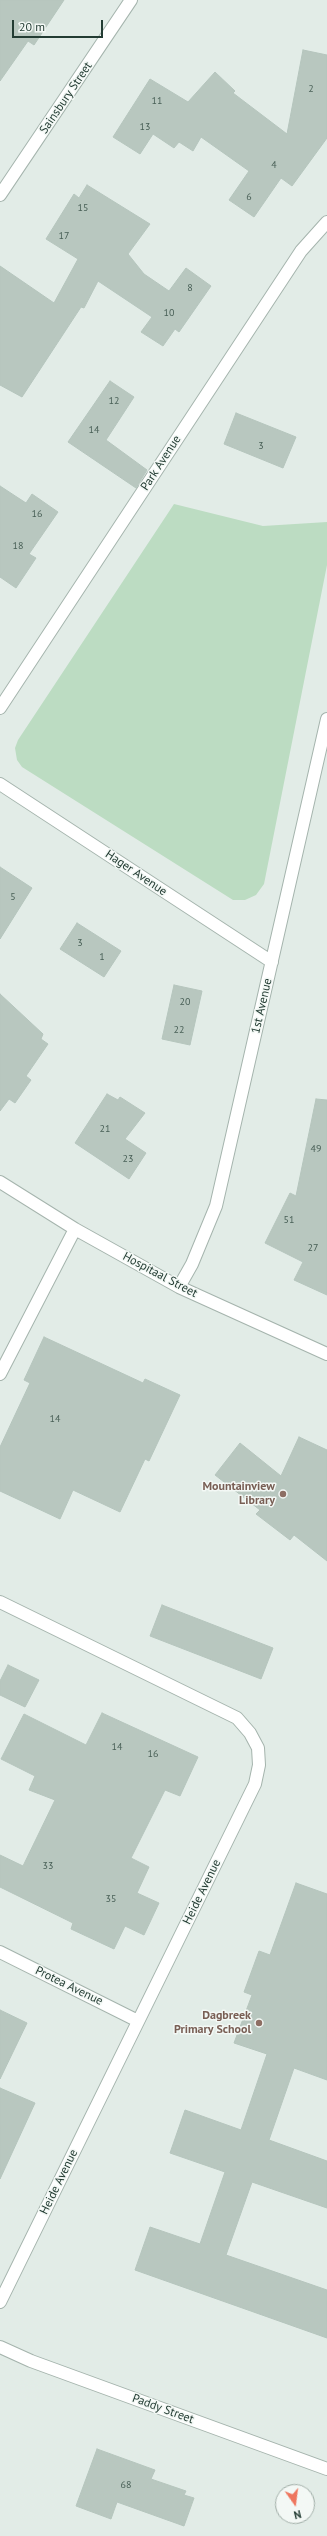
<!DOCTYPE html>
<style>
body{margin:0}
#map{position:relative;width:327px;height:2536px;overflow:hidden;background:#e2ece7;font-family:"PT Sans",sans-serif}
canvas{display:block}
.north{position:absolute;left:275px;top:2484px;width:40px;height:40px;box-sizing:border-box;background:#f3f8f5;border:1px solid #a0ada7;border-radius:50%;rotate:166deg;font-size:11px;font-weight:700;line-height:16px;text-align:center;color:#233c33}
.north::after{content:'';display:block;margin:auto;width:14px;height:18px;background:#ee765e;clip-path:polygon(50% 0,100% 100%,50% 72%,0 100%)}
.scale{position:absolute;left:12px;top:20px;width:91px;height:18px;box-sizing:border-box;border:2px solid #233c33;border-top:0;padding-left:5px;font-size:12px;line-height:14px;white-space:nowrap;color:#233c33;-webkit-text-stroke:3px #f3f8f5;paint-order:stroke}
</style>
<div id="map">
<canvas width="327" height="2536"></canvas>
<div class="north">N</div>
<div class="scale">20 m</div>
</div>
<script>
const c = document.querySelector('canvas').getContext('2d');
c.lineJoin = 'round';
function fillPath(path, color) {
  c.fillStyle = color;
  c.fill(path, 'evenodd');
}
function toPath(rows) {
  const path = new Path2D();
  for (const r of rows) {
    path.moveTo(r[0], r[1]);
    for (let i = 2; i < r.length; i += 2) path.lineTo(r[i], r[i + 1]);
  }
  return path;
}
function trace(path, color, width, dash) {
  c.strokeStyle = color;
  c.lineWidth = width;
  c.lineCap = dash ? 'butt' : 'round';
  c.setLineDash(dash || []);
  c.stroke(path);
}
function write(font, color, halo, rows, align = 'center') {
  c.font = font + ' "PT Sans",sans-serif';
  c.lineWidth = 3;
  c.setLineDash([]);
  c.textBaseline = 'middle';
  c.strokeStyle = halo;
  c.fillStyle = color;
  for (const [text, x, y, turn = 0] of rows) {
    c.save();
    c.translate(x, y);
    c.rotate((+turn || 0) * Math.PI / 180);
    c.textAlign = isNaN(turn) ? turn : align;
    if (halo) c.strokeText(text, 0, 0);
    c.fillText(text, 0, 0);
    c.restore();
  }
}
fillPath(toPath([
 [174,504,263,526,327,522,327,565,264,884,256,895,245,900,233,900,22,767,17,760,15,748,18,740]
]), '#bcdcc2');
const building = toPath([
 [0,0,64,0,34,45,28,41,0,81,0,0],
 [303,50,327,55,327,138,292,186,281,178,254,217,229,200,249,171,201,137,193,151,179,142,174,148,153,134,140,154,113,137,150,79,188,102,215,72,235,91,233,93,287,134,303,50],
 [87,185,150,224,128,254,144,274,169,291,186,268,211,286,179,332,175,329,163,346,141,332,152,317,98,281,84,308,81,307,22,397,0,385,0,266,54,303,78,259,46,239,74,194,79,198,87,185],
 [110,381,134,397,106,440,147,470,136,488,68,442,110,381],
 [236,413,296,437,283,468,224,444,236,413],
 [0,486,26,503,32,494,58,512,29,554,36,558,16,588,0,577,0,486],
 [0,867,32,888,0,939,0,867],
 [77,923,121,951,104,977,60,949,77,923],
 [174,985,202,991,190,1045,162,1039,174,985],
 [0,994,43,1034,41,1039,48,1044,26,1076,31,1080,15,1103,9,1099,0,1111,0,994],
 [107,1094,118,1100,120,1097,145,1113,125,1139,146,1153,129,1179,75,1143,107,1094],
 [316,1099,327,1100,327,1295,294,1280,303,1262,265,1243,290,1193,296,1196,316,1099],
 [44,1337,143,1383,145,1379,180,1395,149,1461,145,1459,120,1512,73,1490,60,1519,0,1491,0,1447,30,1383,24,1380,44,1337],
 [299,1437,327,1450,327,1561,294,1535,290,1540,256,1514,260,1510,215,1475,240,1443,281,1476,299,1437],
 [162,1605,273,1648,261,1679,150,1636,162,1605],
 [8,1665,39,1680,25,1707,0,1695,0,1681,8,1665],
 [102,1713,198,1757,180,1796,165,1790,131,1858,149,1867,137,1893,159,1903,144,1935,125,1926,114,1949,71,1929,73,1923,0,1887,0,1855,23,1866,55,1800,29,1790,35,1776,1,1759,24,1714,86,1745,102,1713],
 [296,1883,327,1894,327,2080,294,2068,269,2140,327,2161,327,2208,252,2182,226,2255,327,2290,327,2338,135,2270,150,2227,200,2244,225,2172,170,2153,185,2110,241,2130,267,2054,234,2043,252,1995,244,1992,259,1951,270,1955,296,1883],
 [0,2010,27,2023,0,2079,0,2010],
 [0,2088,35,2103,0,2179,0,2088],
 [97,2449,155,2470,151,2479,186,2491,184,2495,194,2498,184,2526,117,2502,111,2519,76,2506,97,2449]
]);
fillPath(building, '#b8c7bf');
trace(building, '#b5c5bd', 1);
const minor = toPath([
 [0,195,131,0],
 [0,708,301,251,327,222],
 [0,784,272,962],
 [0,1182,75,1229,179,1287,327,1354],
 [179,1287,192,1264,216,1206,327,719],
 [0,1374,75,1229],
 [0,1602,237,1718,250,1733,258,1748,259,1765,255,1784,0,2302],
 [0,1952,138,2021],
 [0,2347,31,2361,327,2469]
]);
trace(minor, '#a5b4ad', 14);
trace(minor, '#fff', 12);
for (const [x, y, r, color] of [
 [283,1494,4,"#8d6e63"],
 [259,2023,4,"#8d6e63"]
]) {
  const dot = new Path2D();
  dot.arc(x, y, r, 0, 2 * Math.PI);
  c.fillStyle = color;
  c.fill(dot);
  trace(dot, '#f3f8f5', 1.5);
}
write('10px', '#485f56', null, [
 ["2",311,89],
 ["11",157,101],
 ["13",145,127],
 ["4",274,165],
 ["6",249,197],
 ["15",83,208],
 ["17",64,236],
 ["8",190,288],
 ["10",169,313],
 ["12",114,401],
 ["14",94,430],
 ["3",261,446],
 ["16",37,514],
 ["18",18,546],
 ["5",13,897],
 ["3",80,943],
 ["1",102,957],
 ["20",185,1002],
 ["22",179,1030],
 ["21",105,1129],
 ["49",316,1149],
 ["23",128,1159],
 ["51",289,1220],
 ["27",313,1248],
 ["14",55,1419],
 ["14",117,1747],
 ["16",153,1754],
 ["33",48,1866],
 ["35",111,1899],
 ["68",126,2485]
]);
write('12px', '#233c33', '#f3f8f5', [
 ["Sainsbury Street",66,98,-56],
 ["Park Avenue",161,463,-57],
 ["Hager Avenue",136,873,34],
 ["1st Avenue",262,1006,-77],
 ["Hospitaal Street",160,1275,28],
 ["Heide Avenue",202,1892,-64],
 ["Protea Avenue",69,1986,26],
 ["Heide Avenue",59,2182,-64],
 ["Paddy Street",163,2409,20]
]);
write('bold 12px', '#785e54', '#f3f8f5', [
 ["Mountainview",275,1487],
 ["Library",275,1501],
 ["Dagbreek",251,2016],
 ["Primary School",251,2030]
], 'right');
</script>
